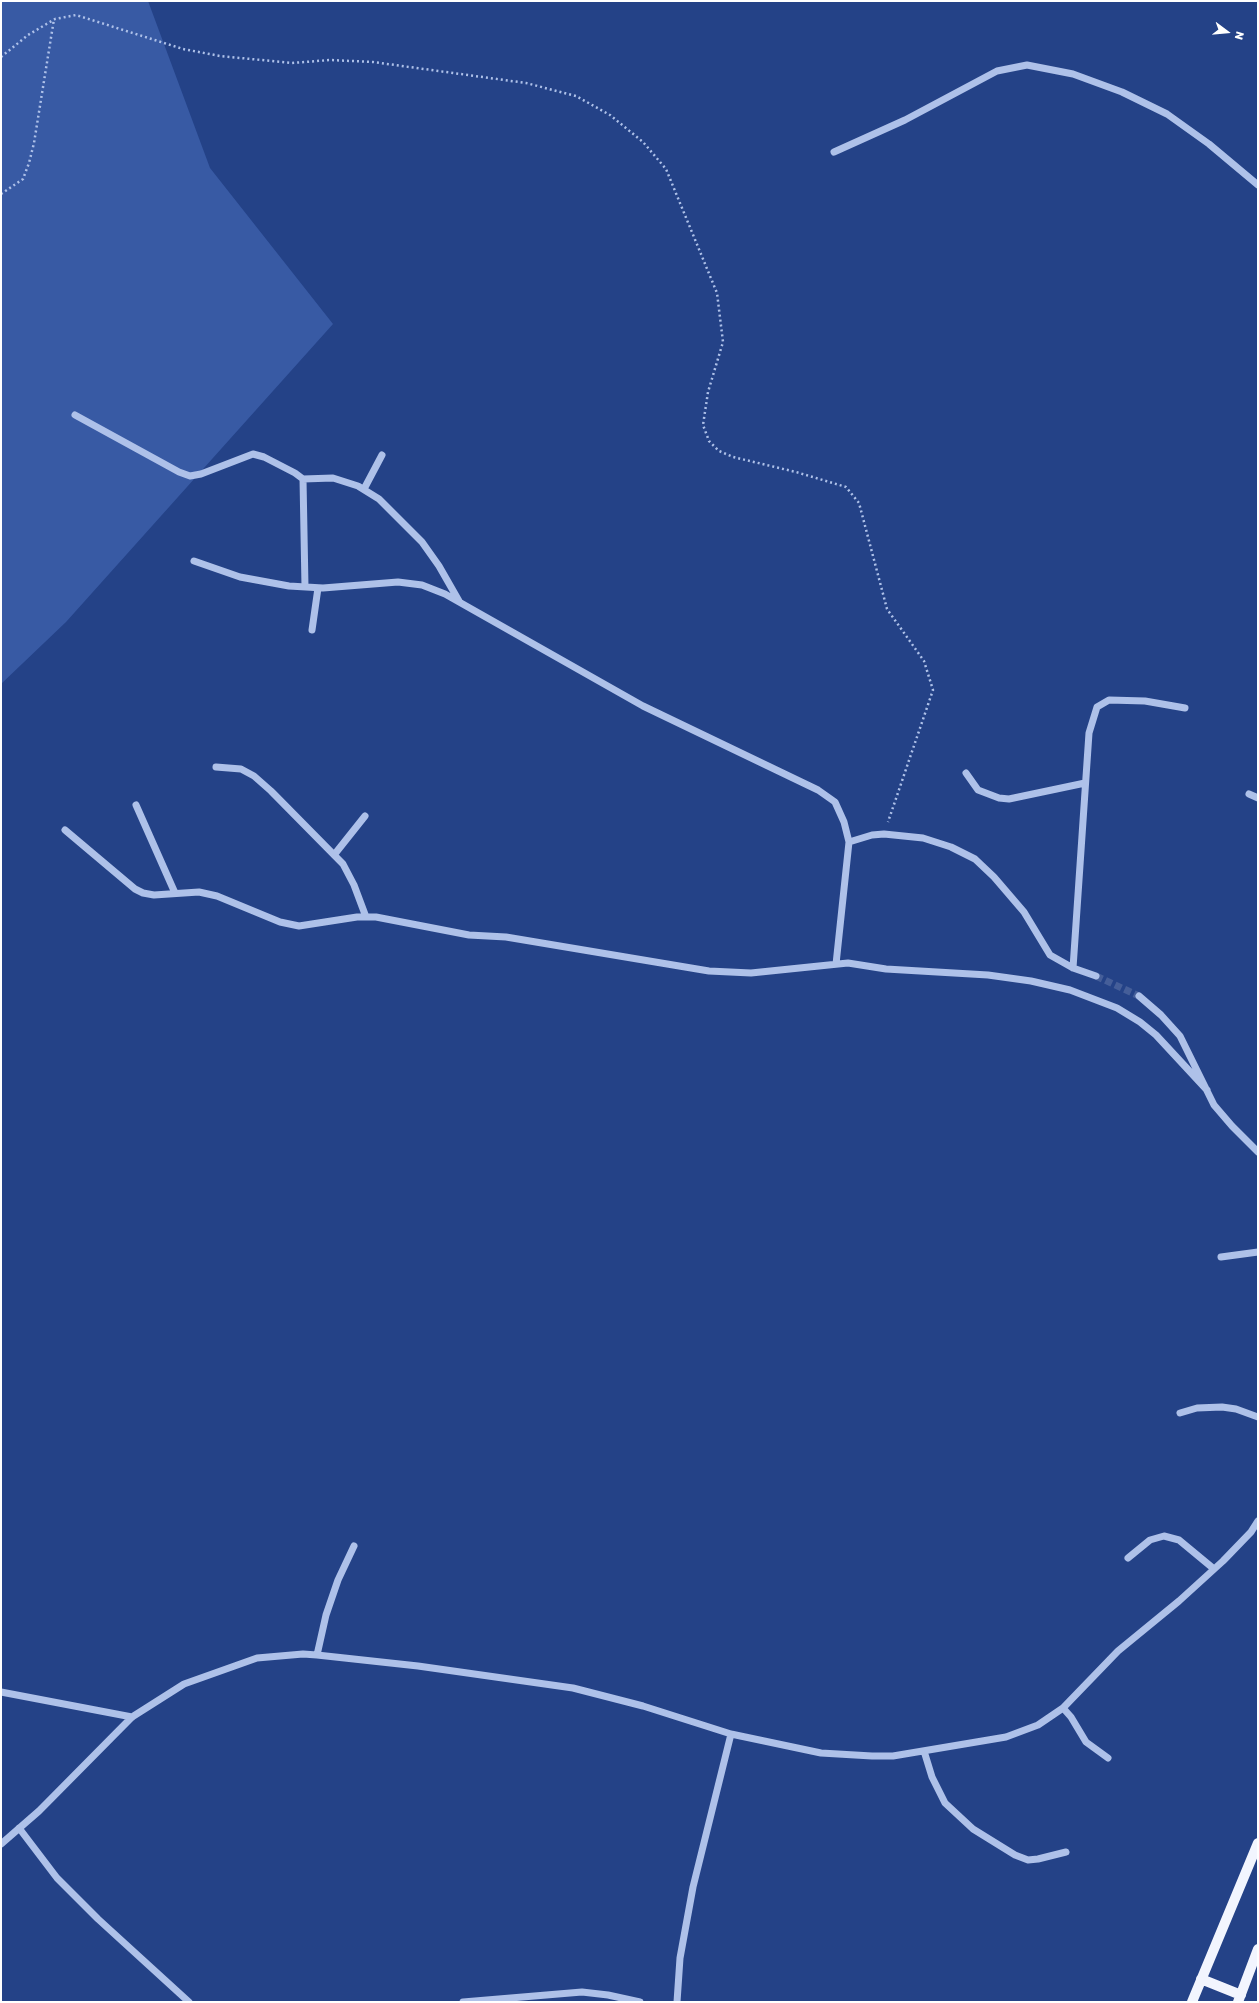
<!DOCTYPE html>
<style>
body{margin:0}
#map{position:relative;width:1259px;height:2003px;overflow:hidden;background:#244287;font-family:Rubik,sans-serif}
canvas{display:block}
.frame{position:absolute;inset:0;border:2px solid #fff;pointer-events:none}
.north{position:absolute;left:1207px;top:12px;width:40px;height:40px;-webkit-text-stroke:3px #244287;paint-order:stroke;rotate:106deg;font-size:11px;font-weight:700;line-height:16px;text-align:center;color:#fff}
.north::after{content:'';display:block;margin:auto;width:14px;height:18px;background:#fff;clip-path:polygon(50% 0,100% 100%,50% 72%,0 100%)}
</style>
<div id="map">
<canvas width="1259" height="2003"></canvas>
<div class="frame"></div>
<div class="north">N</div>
</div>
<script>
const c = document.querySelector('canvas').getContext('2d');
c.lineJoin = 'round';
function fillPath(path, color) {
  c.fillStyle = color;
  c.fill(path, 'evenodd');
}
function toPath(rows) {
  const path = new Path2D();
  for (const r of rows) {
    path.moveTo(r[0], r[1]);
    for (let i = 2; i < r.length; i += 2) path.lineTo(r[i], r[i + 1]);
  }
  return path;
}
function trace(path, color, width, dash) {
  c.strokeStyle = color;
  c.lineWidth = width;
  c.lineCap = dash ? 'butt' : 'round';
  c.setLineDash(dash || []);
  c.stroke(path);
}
fillPath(toPath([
 [1,1,148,1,210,168,333,324,66,622,1,684]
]), '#385aa4');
trace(toPath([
 [1096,976,1139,996]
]), '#455e99', 7, [7, 3.5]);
trace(toPath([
 [1,57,28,35,55,19,76,15,183,49,220,56,292,63,330,60,373,62,526,83,576,96,610,115,643,142,666,169,717,293,723,342,708,392,703,425,709,441,719,451,733,457,796,472,846,487,859,503,887,609,924,661,933,690,888,822],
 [1,194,23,179,29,163,34,143,54,19]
]), '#aec1e9', 2.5, [2, 3]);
trace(toPath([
 [834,152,905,120,997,71,1027,65,1073,74,1122,92,1167,114,1209,144,1258,185],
 [75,415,179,472,190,476,201,474,253,454,264,457,295,473,303,479,333,478,358,486,379,499,422,542,439,566,459,601],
 [303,479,305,587],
 [364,489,382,455],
 [194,561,240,577,289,586,323,588,398,582,422,585,445,594,643,706,818,790,835,802,844,822,849,842,836,964],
 [312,630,318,588],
 [216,767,241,769,254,776,271,791,343,864,354,885,366,917],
 [966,773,978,790,999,798,1009,799,1085,783],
 [1249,794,1258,798],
 [136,805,175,893],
 [65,830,135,889,143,893,154,895,199,892,217,896,280,922,299,926,357,917,376,917,469,935,506,937,709,971,751,973,848,963,886,969,988,975,1031,981,1070,990,1117,1008,1140,1022,1156,1035,1207,1090],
 [849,842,872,835,884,834,923,838,951,847,975,859,994,877,1024,912,1050,955,1073,968,1096,976],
 [334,855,365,816],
 [1073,968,1089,733,1097,707,1109,700,1145,701,1185,708],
 [1139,996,1161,1015,1180,1036,1214,1105,1232,1126,1258,1152],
 [1221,1257,1258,1252],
 [1180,1413,1197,1408,1222,1407,1236,1409,1258,1417],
 [1128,1558,1150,1540,1164,1536,1179,1540,1214,1569],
 [317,1655,326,1615,338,1580,354,1546],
 [1,1692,132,1717],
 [1063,1708,1071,1717,1086,1742,1108,1758],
 [924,1751,932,1777,945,1803,973,1829,1015,1855,1028,1860,1038,1859,1066,1852],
 [19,1828,57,1878,98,1919,189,2002],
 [1,1844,39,1811,132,1717,184,1684,257,1658,303,1654,317,1655,418,1666,573,1688,643,1706,731,1734,821,1753,872,1756,893,1756,1006,1737,1038,1725,1063,1708,1118,1651,1179,1601,1223,1561,1251,1532,1258,1521],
 [463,2002,582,1992,608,1995,640,2002],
 [677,2002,680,1958,693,1887,731,1734]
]), '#aec1e9', 7);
trace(toPath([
 [1201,1979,1241,1995],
 [1192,2002,1258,1843],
 [1238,2002,1258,1949]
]), '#f2f5fe', 10);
</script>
